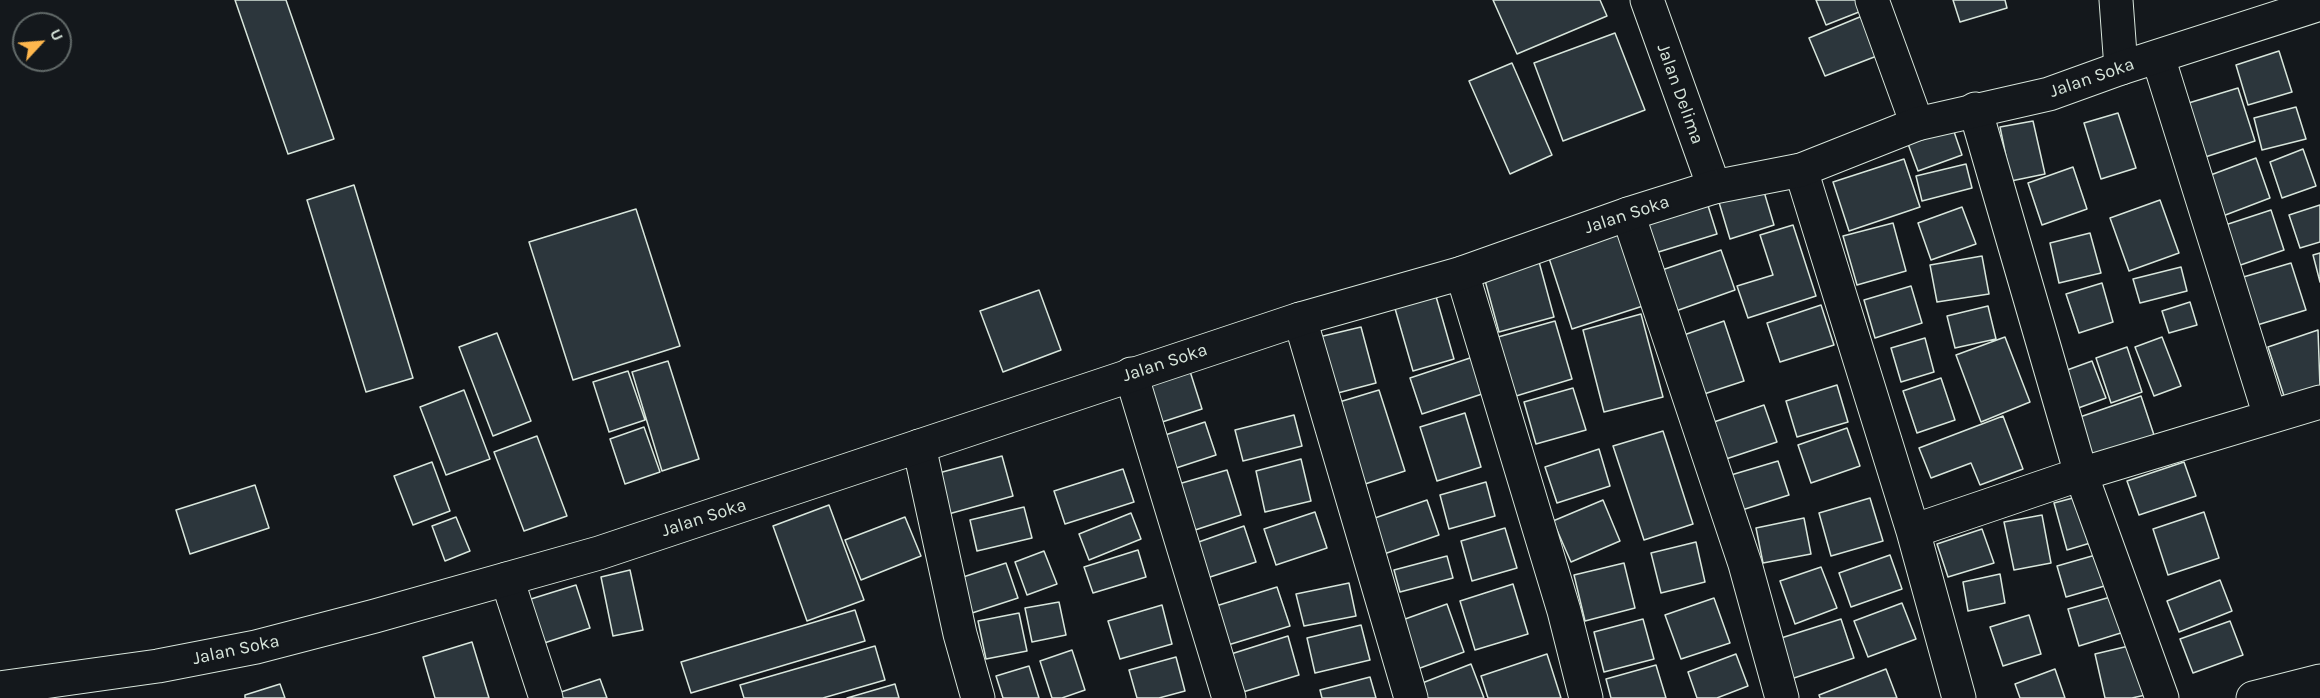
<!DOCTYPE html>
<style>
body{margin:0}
#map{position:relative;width:2320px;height:698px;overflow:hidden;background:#14181c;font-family:Karla,sans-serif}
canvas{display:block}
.north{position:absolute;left:12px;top:12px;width:60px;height:60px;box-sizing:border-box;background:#14181c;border:2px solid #626a69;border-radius:50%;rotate:64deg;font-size:16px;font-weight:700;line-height:24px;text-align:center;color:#d8e6dc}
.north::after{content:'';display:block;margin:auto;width:21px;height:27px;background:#ffb74d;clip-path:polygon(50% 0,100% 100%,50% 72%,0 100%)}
</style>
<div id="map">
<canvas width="2320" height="698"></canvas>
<div class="north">U</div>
</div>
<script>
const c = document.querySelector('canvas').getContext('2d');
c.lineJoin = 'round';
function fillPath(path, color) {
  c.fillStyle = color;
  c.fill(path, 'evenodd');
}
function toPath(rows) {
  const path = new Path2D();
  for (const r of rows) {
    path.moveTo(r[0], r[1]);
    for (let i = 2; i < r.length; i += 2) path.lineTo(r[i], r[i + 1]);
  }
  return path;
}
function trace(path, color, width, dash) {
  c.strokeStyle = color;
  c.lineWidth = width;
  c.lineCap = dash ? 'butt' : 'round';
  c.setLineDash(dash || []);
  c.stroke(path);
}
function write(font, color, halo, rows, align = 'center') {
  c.font = font + ' Karla,sans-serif';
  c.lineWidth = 4.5;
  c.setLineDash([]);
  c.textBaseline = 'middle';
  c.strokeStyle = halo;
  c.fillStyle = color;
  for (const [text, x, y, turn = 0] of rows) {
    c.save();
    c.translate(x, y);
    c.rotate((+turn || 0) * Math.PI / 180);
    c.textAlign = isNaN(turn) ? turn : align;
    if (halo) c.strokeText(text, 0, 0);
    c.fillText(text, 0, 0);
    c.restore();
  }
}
const building = toPath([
 [235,0,286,0,334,139,288,154,235,0],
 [1493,0,1600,0,1607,16,1517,54,1493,0],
 [1816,0,1860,0,1864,10,1826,25,1816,0],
 [1953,0,2005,0,2007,8,1960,22,1953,0],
 [1867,14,1882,54,1825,76,1809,38,1867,14],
 [1615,33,1645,110,1563,141,1534,63,1615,33],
 [2279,51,2292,92,2248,105,2236,65,2279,51],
 [1512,63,1552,155,1510,174,1469,81,1512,63],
 [2238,88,2255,141,2199,159,2182,105,2238,88],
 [2296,107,2306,139,2262,150,2254,118,2296,107],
 [2118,113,2136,168,2101,179,2084,123,2118,113],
 [1949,117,1962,155,1918,171,1904,133,1949,117],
 [2033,121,2045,174,2011,181,2000,127,2033,121],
 [2303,149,2316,186,2282,198,2270,162,2303,149],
 [2256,158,2270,198,2215,219,2200,179,2256,158],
 [1904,159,1920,207,1849,231,1833,182,1904,159],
 [1966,164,1972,188,1922,201,1916,176,1966,164],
 [2073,167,2087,209,2042,225,2028,183,2073,167],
 [354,185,413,378,366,392,307,200,354,185],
 [1762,185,1774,225,1730,239,1718,199,1762,185],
 [1704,193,1717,234,1652,254,1639,213,1704,193],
 [2160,200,2179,253,2129,271,2110,218,2160,200],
 [2320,205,2320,242,2300,248,2289,215,2320,205],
 [1962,207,1976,244,1931,260,1918,223,1962,207],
 [636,209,680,346,573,380,529,242,636,209],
 [2271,210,2284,250,2229,269,2216,228,2271,210],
 [1893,223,1906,271,1857,285,1843,236,1893,223],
 [1793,225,1816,296,1748,318,1737,286,1773,275,1760,235,1793,225],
 [1621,231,1646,305,1572,329,1548,255,1621,231],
 [2090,233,2101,273,2059,283,2050,243,2090,233],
 [1721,250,1735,290,1673,312,1659,271,1721,250],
 [2320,253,2320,282,2313,255,2320,253],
 [1982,256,1989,294,1937,302,1930,265,1982,256],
 [1538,258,1554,317,1499,332,1483,273,1538,258],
 [2291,263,2306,310,2254,326,2240,278,2291,263],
 [2181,267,2187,291,2140,303,2133,279,2181,267],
 [2102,283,2113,322,2079,333,2066,294,2102,283],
 [1911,286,1922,323,1875,338,1864,300,1911,286],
 [1039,290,1061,350,1003,372,980,311,1039,290],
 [1435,293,1454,359,1413,371,1394,305,1435,293],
 [2190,302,2197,325,2169,333,2162,311,2190,302],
 [1821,305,1834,345,1780,362,1767,323,1821,305],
 [1988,306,1996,339,1955,348,1947,316,1988,306],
 [1641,314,1663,397,1604,412,1583,330,1641,314],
 [1555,321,1572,379,1516,396,1498,337,1555,321],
 [1724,321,1744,381,1701,395,1681,336,1724,321],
 [1361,327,1376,383,1334,394,1319,337,1361,327],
 [2318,330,2320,387,2285,399,2268,347,2318,330],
 [497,333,531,421,493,436,459,347,497,333],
 [2005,337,2030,402,1981,422,1956,355,2005,337],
 [2162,337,2181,386,2154,396,2135,347,2162,337],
 [1925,338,1934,372,1901,382,1891,348,1925,338],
 [2127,347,2142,392,2111,403,2096,358,2127,347],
 [1473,357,1485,393,1422,414,1410,378,1473,357],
 [668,361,699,459,662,471,632,372,668,361],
 [2092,361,2106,398,2070,411,2056,374,2092,361],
 [1188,365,1202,409,1156,424,1142,380,1188,365],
 [628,371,645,420,609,432,593,382,628,371],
 [1941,378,1955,420,1917,433,1903,391,1941,378],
 [1837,385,1848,422,1797,437,1786,401,1837,385],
 [1573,388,1586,430,1536,444,1524,402,1573,388],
 [464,390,490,459,446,475,420,407,464,390],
 [1379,390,1405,471,1362,485,1336,403,1379,390],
 [2141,396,2156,441,2090,463,2074,419,2141,396],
 [1764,405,1777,442,1720,461,1708,424,1764,405],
 [1465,413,1481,467,1437,481,1420,427,1465,413],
 [1294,415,1302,446,1243,461,1235,430,1294,415],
 [2003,416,2023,469,1980,485,1971,463,1931,478,1919,448,2003,416],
 [1205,422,1216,455,1170,470,1159,437,1205,422],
 [644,427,660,472,625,484,610,439,644,427],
 [1847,428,1860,466,1811,483,1798,445,1847,428],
 [1663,431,1693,524,1644,540,1613,446,1663,431],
 [537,436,567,516,524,531,494,452,537,436],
 [1599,449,1610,486,1557,503,1545,467,1599,449],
 [1002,456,1013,496,945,515,935,474,1002,456],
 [1301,459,1311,501,1265,512,1256,471,1301,459],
 [1778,461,1789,495,1742,510,1731,475,1778,461],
 [432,462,450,511,413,525,394,476,432,462],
 [2184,462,2196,496,2139,515,2127,481,2184,462],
 [1123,469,1134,502,1065,524,1054,491,1123,469],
 [1227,470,1241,515,1189,532,1175,485,1227,470],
 [1486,482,1495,516,1449,529,1440,495,1486,482],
 [255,485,269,528,190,554,176,510,255,485],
 [2084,495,2097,541,2067,550,2054,503,2084,495],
 [1870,498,1883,541,1831,556,1819,513,1870,498],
 [1427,500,1439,535,1384,554,1372,519,1427,500],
 [1603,500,1620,541,1571,562,1553,521,1603,500],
 [829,505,864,600,807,621,773,526,829,505],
 [1024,507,1032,538,977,551,970,520,1024,507],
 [1315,512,1327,548,1276,565,1264,529,1315,512],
 [2204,512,2219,558,2168,575,2153,529,2204,512],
 [1131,513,1141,539,1089,560,1079,534,1131,513],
 [2042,515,2051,563,2014,570,2004,522,2042,515],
 [456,517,470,551,445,561,432,526,456,517],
 [905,517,921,556,861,580,845,540,905,517],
 [1804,518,1811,554,1763,563,1756,528,1804,518],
 [1244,526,1256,562,1204,579,1193,544,1244,526],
 [1505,528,1517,568,1472,581,1461,541,1505,528],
 [1982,529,1994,563,1948,577,1937,544,1982,529],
 [1696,542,1705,582,1661,593,1651,553,1696,542],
 [1138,550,1146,577,1093,593,1084,567,1138,550],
 [1044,551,1057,584,1027,595,1015,562,1044,551],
 [2099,554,2108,585,2066,597,2057,566,2099,554],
 [1890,555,1902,589,1851,607,1839,573,1890,555],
 [1447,556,1453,578,1400,592,1394,570,1447,556],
 [1006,563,1018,598,969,614,957,579,1006,563],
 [1624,563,1635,608,1585,621,1574,575,1624,563],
 [1821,567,1837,608,1795,624,1780,581,1821,567],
 [630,570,643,630,613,636,601,577,630,570],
 [2000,574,2005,603,1968,611,1963,582,2000,574],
 [2220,580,2232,611,2179,632,2167,601,2220,580],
 [1349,583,1356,616,1304,626,1296,594,1349,583],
 [1513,584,1528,634,1475,650,1460,601,1513,584],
 [576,585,590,628,532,647,518,603,576,585],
 [1277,587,1290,626,1228,645,1216,606,1277,587],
 [2114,596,2124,632,2079,646,2068,609,2114,596],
 [1714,598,1730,643,1681,659,1665,615,1714,598],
 [1059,602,1066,635,1032,642,1025,608,1059,602],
 [1902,603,1916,639,1868,657,1854,621,1902,603],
 [1447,604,1464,652,1412,671,1394,623,1447,604],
 [1162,605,1172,644,1120,659,1108,621,1162,605],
 [855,610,865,641,691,693,681,662,855,610],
 [1019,613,1027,651,986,659,978,621,1019,613],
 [2029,615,2041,654,2003,666,1990,627,2029,615],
 [1643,619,1654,659,1604,672,1594,632,1643,619],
 [1841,619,1854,658,1791,679,1778,639,1841,619],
 [2230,621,2243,655,2193,673,2180,639,2230,621],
 [1361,625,1370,660,1315,673,1307,638,1361,625],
 [1288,636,1299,675,1243,692,1231,654,1288,636],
 [472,642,489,698,435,698,423,657,472,642],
 [2137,644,2150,694,2132,698,2105,698,2095,654,2137,644],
 [875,646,885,680,823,698,744,698,740,685,875,646],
 [1072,650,1085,690,1062,698,1052,698,1040,661,1072,650],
 [1547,654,1561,698,1488,698,1481,676,1547,654],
 [1736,654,1748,686,1717,698,1697,698,1688,672,1736,654],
 [1176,657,1185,691,1159,698,1137,698,1129,670,1176,657],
 [1471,664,1484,698,1417,698,1412,687,1471,664],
 [1656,665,1666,698,1611,698,1606,679,1656,665],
 [1029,666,1039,698,1003,698,996,676,1029,666],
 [1886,669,1897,698,1820,698,1819,695,1886,669],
 [2055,669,2065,698,2020,698,2015,684,2055,669],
 [1370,677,1376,698,1322,698,1320,690,1370,677],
 [600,679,607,698,563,698,561,692,600,679],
 [280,684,285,698,245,698,245,695,280,684],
 [895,684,899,698,847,698,895,684]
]);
fillPath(building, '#2c363c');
trace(building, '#d8e6dc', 1.5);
const minor = toPath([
 [1647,0,1714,187],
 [1872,0,1917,124],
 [2116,0,2121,68],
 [2158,57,2270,416],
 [1975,109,2081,474,2162,698],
 [1801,170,1913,531,1959,698],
 [1628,214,1745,564,1782,698],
 [1462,273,1564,611,1586,698],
 [1300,319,1411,698],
 [1131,374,1229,698],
 [919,446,960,634,978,698],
 [1913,531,2081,474,2320,402],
 [507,579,546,698],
 [2253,698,2320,681]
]);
const tertiary = toPath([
 [0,688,158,666,256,647,375,616,599,553,1300,319,1462,273,1628,214,1714,187,1801,170,1917,124,2049,94,2121,68,2320,4]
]);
trace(minor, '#d8e6dc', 35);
trace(tertiary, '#d8e6dc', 35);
trace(minor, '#14181c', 33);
trace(tertiary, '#14181c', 33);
write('18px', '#d8e6dc', '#14181c', [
 ["Jalan Soka",2092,78,-19],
 ["Jalan Delima",1680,94,70],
 ["Jalan Soka",1627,215,-18],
 ["Jalan Soka",1165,363,-18],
 ["Jalan Soka",704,518,-18],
 ["Jalan Soka",236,650,-12]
]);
</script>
